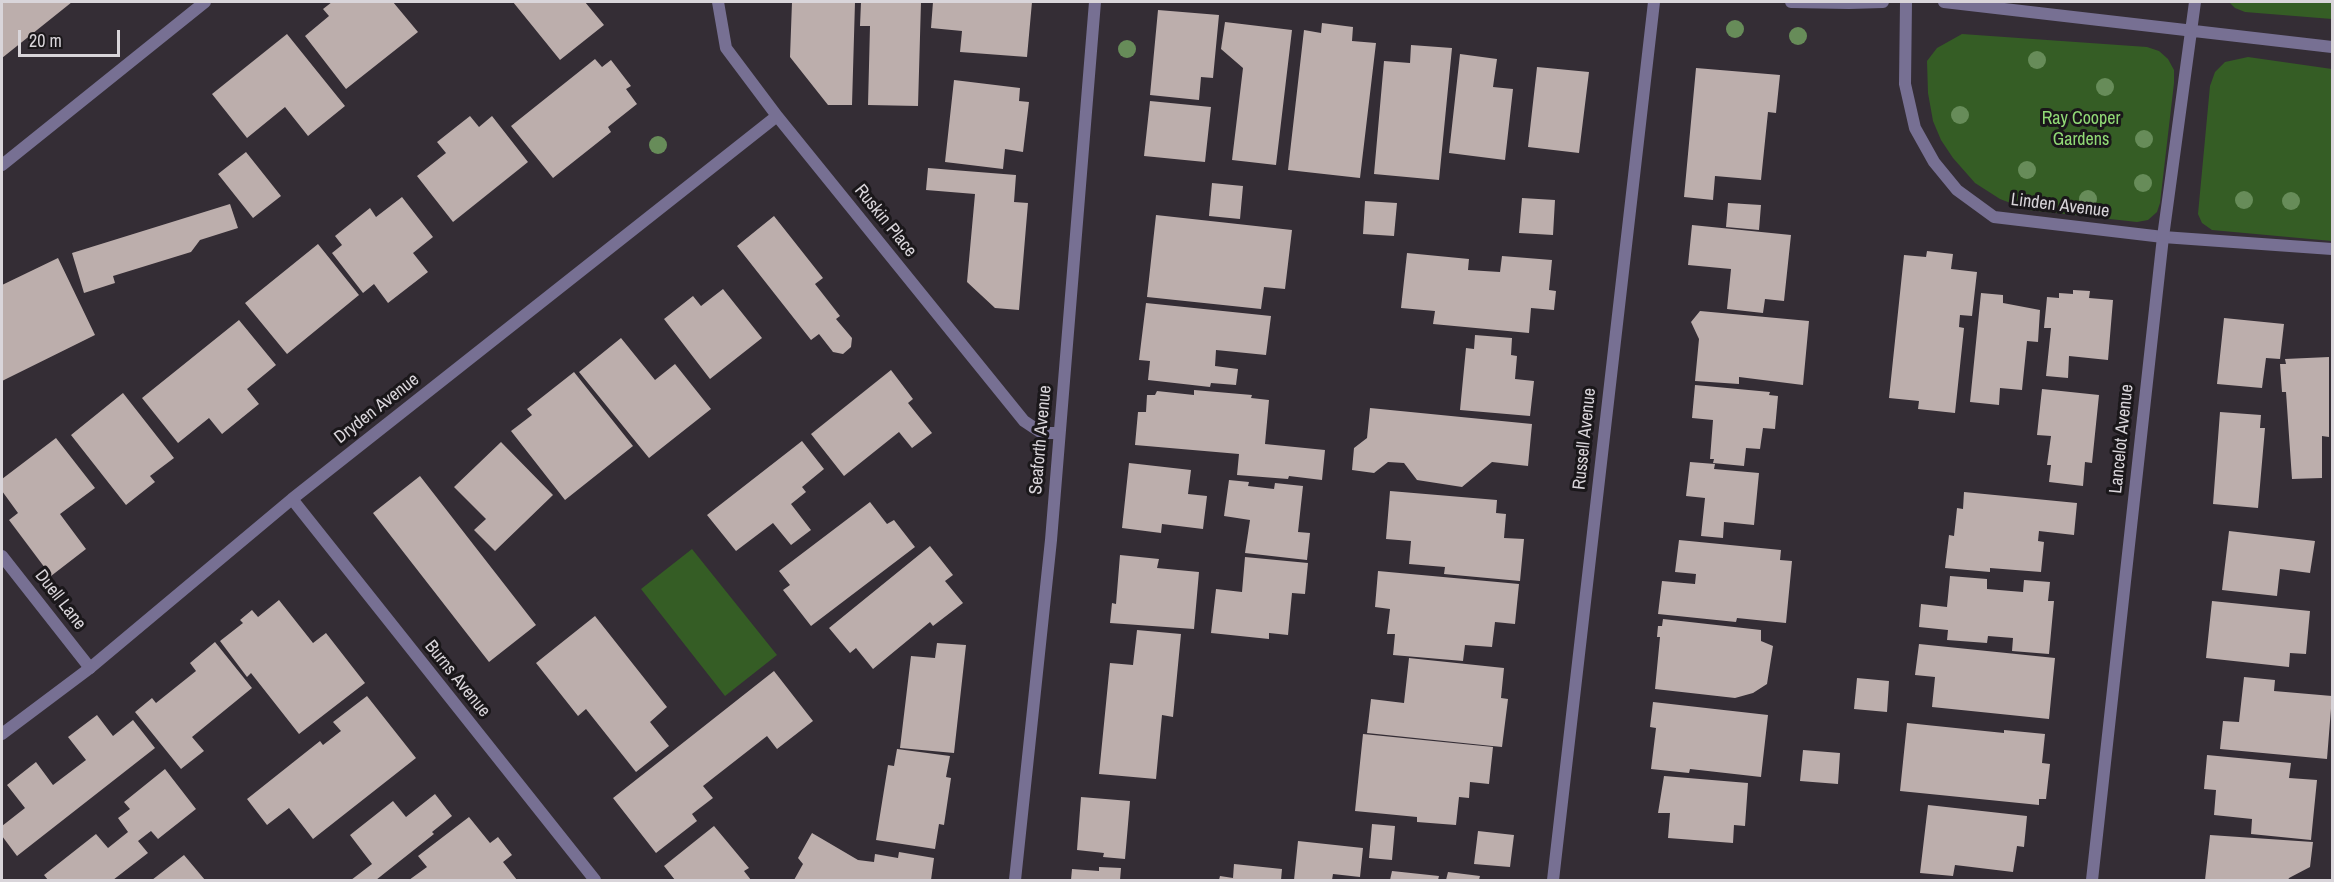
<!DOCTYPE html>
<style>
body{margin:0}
#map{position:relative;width:2334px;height:882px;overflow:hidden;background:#342d35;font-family:"Archivo Narrow",sans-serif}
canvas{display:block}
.frame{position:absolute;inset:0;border:3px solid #d9d5da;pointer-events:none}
.scale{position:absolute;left:18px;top:30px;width:102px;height:27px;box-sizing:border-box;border:3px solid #d9d5da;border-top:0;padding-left:8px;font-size:18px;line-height:21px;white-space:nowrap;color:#d9d5da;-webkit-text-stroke:4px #1a171a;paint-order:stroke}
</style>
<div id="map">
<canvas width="2334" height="882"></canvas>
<div class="frame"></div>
<div class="scale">20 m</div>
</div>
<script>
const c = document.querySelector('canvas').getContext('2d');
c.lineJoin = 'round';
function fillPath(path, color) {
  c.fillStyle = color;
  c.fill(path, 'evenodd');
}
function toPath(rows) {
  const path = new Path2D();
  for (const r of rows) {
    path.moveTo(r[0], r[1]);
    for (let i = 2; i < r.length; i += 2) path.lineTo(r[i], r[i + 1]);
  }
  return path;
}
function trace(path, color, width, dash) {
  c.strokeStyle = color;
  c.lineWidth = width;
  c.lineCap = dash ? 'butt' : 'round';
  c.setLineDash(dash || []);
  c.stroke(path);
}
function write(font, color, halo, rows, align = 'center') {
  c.font = font + ' "Archivo Narrow",sans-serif';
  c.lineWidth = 6;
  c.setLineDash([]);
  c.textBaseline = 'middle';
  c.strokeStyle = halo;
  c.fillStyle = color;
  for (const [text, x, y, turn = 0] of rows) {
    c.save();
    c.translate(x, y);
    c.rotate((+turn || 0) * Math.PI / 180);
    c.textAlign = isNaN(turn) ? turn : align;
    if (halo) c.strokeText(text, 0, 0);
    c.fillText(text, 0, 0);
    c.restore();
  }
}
fillPath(toPath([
 [2229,2,2332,2,2332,19,2245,12,2235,8],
 [1962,34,2147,47,2159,51,2168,59,2174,70,2174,83,2160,203,2157,212,2148,220,2137,222,2029,210,2000,199,1975,183,1953,158,1941,140,1933,121,1928,93,1927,61,1937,48],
 [2248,57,2332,69,2332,241,2212,230,2202,223,2198,214,2210,86,2215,72,2225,62],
 [692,549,777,655,725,696,641,589]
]), '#355d25');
fillPath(toPath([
 [2,2,72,2,2,58],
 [332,2,393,2,418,32,346,89,305,36,329,16,323,9],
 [513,2,585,2,604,25,560,60],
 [792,2,855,2,852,105,828,105,790,57],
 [861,2,921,2,918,106,868,105,870,26,860,26],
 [933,2,1032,2,1027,57,960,52,962,31,931,28],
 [1158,10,1219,15,1213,78,1201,77,1199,100,1150,95],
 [1225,22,1292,30,1276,165,1232,160,1243,68,1221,49],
 [1322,23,1353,27,1352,41,1376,43,1360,178,1288,170,1304,30,1321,33],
 [287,34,345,106,308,136,285,107,247,138,212,94],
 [1411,45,1452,48,1439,180,1374,174,1384,61,1410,63],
 [1460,54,1497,59,1493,87,1513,89,1505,160,1449,153],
 [595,59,602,67,611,60,631,86,626,89,637,104,608,127,611,132,553,178,511,126],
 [1537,67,1589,72,1579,153,1528,147],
 [1696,68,1780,75,1776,113,1768,112,1761,180,1715,176,1713,200,1684,197],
 [954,80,1020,88,1019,101,1029,102,1023,152,1005,149,1003,169,945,162],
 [1150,101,1211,107,1205,162,1144,156],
 [470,116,479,127,492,116,528,162,453,222,417,176,446,153,437,142],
 [246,152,281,196,253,218,218,174],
 [928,168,1016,175,1014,202,1028,203,1019,310,995,308,967,282,975,194,926,190],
 [1212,183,1243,186,1240,219,1209,216],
 [402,197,433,237,413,253,428,272,388,303,374,284,363,293,332,253,342,245,335,236,370,208,376,217],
 [1522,198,1555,200,1553,235,1519,233],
 [1365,201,1397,203,1394,236,1363,234],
 [1728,203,1761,205,1759,230,1726,227],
 [230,204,238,228,200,240,191,252,113,276,115,283,84,293,72,253],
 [1156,215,1292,230,1285,289,1264,287,1261,309,1147,297],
 [774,216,823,278,815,284,840,316,836,319,852,338,851,347,843,354,833,352,819,334,811,340,737,246],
 [1692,225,1791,235,1784,301,1765,299,1763,313,1727,309,1731,269,1688,265],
 [318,244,359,295,287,354,245,303],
 [1927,251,1953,254,1951,269,1977,272,1972,316,1960,315,1959,327,1964,328,1955,413,1918,409,1919,401,1889,398,1904,255,1926,257],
 [1407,253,1469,259,1468,270,1500,272,1502,256,1552,260,1549,290,1556,291,1554,310,1531,308,1529,333,1433,324,1435,311,1401,308],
 [58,258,95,335,2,381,2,285],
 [723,289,762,338,710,379,664,319,693,296,701,306],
 [2073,290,2090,291,2089,298,2113,300,2108,360,2069,356,2068,378,2046,376,2051,328,2044,328,2047,297,2059,298,2059,293,2073,294],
 [1981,293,2003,295,2003,303,2040,310,2038,342,2027,341,2022,390,2000,388,1999,405,1970,402],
 [1146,303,1271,316,1266,355,1216,350,1215,366,1238,369,1236,385,1211,383,1210,387,1148,380,1150,361,1139,360],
 [1700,311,1809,321,1803,385,1739,377,1739,384,1695,381,1699,339,1691,322],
 [2224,318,2284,324,2280,359,2266,358,2262,388,2217,384],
 [239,320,276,365,247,389,259,404,222,434,209,418,178,443,142,398],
 [1475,335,1512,338,1511,355,1517,356,1515,379,1534,381,1530,416,1460,410,1466,348,1474,349],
 [621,338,655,380,675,364,711,409,649,458,579,372],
 [2329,357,2329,437,2322,436,2322,478,2292,479,2286,392,2282,392,2280,364,2286,364,2285,359],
 [891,370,913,399,908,403,932,433,912,448,899,432,844,476,811,434],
 [574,372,633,446,565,500,511,431,532,415,527,409],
 [1695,385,1770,392,1769,395,1778,396,1775,429,1763,428,1760,449,1746,448,1744,466,1713,463,1714,459,1710,459,1713,420,1692,418],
 [2042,389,2099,395,2092,463,2085,462,2083,486,2049,482,2051,465,2047,465,2051,436,2037,435],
 [1194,390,1252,395,1251,398,1269,400,1265,444,1325,450,1322,480,1289,476,1288,479,1237,475,1239,454,1135,445,1138,412,1146,412,1147,395,1155,395,1157,391,1194,395],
 [123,393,174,458,150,476,155,482,126,505,71,435],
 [1370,408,1532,424,1528,466,1492,462,1462,487,1417,480,1404,463,1388,462,1374,473,1352,470,1354,448,1367,438],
 [2220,412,2261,415,2260,428,2265,428,2258,508,2213,504],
 [56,438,95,488,60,514,86,549,51,576,9,520,18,513,2,491,2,479],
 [802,441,824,469,802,487,806,492,791,504,811,530,791,545,773,523,736,551,707,515],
 [501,442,553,495,495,551,474,530,486,519,454,487],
 [1690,462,1715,464,1714,469,1759,473,1754,525,1724,522,1723,538,1701,536,1705,498,1686,496],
 [1129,463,1191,470,1188,494,1207,496,1203,529,1162,524,1161,533,1122,528],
 [420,476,536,625,489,662,373,513],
 [1229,480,1249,482,1248,486,1274,489,1275,483,1303,486,1298,532,1310,533,1307,560,1245,553,1250,520,1224,516],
 [1390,491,1497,500,1496,513,1506,514,1504,538,1524,539,1520,581,1444,574,1445,567,1409,564,1411,541,1386,539],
 [1964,492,2077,503,2074,535,2039,531,2038,541,2044,542,2041,572,1990,568,1990,572,1945,568,1949,535,1954,536,1957,508,1963,509],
 [870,502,887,524,894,520,915,547,811,626,783,590,790,585,779,571],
 [2229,531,2315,541,2310,573,2280,569,2277,596,2222,590],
 [1679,540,1781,550,1780,560,1792,561,1786,623,1737,618,1736,622,1658,614,1662,581,1695,584,1696,574,1675,572],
 [930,546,953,575,945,581,963,603,933,626,930,622,873,669,856,648,850,653,829,628],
 [1120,555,1159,559,1157,568,1199,572,1194,629,1110,623,1112,603,1116,604],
 [1245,557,1308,563,1305,594,1292,593,1288,635,1269,633,1269,639,1211,633,1216,589,1242,592],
 [1378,571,1519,584,1515,624,1495,622,1492,647,1465,645,1463,661,1393,655,1395,634,1387,634,1390,609,1375,607],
 [1950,576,1987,579,1987,589,2023,592,2024,580,2050,582,2048,601,2054,601,2049,654,2012,651,2013,638,1988,636,1987,643,1947,640,1948,630,1919,627,1921,604,1947,607],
 [279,600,313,643,326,633,365,683,299,734,251,673,247,677,220,641,243,623,240,620,252,610,258,617],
 [2212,601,2310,611,2306,654,2290,653,2289,667,2206,658],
 [595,616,667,707,650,722,669,746,636,772,586,709,578,716,536,663],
 [1663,619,1761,630,1761,641,1773,646,1767,684,1753,693,1735,698,1655,689,1660,637,1657,637,1658,626,1662,626],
 [1137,630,1181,634,1173,717,1162,715,1156,779,1099,774,1110,663,1133,665],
 [215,642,252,688,192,737,204,751,181,769,135,712,152,698,156,703,196,671,190,663],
 [937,643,966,645,954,753,900,748,911,656,935,658],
 [1919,644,2055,658,2049,719,1932,707,1935,677,1915,675],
 [1409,658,1504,668,1501,698,1508,699,1502,747,1367,733,1371,699,1404,703],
 [774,671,813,721,777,749,767,736,703,786,713,798,692,814,697,821,656,853,613,798],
 [2244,677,2275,680,2274,691,2332,696,2327,759,2220,749,2223,721,2239,722],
 [1857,678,1889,681,1887,712,1854,709],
 [367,696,416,758,313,839,289,808,267,825,247,799,320,741,323,745,341,731,333,722],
 [1653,702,1768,715,1761,777,1690,769,1689,773,1651,769,1656,728,1650,727],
 [97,715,113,736,133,720,155,748,17,856,2,836,2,826,25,808,7,785,36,762,53,785,86,760,68,737],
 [1907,723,2004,733,2004,730,2045,734,2042,763,2050,764,2046,799,2039,799,2039,805,1900,791],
 [1363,734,1493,747,1489,784,1470,782,1469,798,1459,797,1456,825,1417,822,1417,817,1355,811],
 [897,749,950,756,946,777,951,778,944,825,939,824,935,849,876,840,888,765,894,766],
 [1803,750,1840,753,1838,784,1800,781],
 [2207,755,2291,763,2289,778,2317,780,2311,840,2251,834,2252,819,2214,815,2216,790,2204,789],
 [165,769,196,809,158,839,151,831,138,841,148,853,113,880,48,880,44,875,96,834,108,848,128,832,118,818,130,809,124,802],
 [1664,776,1748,783,1745,826,1734,825,1733,843,1668,838,1670,813,1658,813],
 [435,794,452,816,432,832,434,834,376,880,351,880,372,864,350,835,393,801,406,817],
 [1081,797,1130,801,1125,859,1103,857,1104,853,1077,850],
 [1928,805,2027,816,2024,847,2017,846,2013,872,1955,865,1953,876,1920,873],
 [469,817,490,843,498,837,512,855,503,862,517,880,409,880,427,867,418,856],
 [1372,824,1395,826,1392,860,1369,858],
 [714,826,749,868,744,871,751,880,675,880,664,866],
 [1478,831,1514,835,1510,867,1474,864],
 [812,833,858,860,874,862,875,854,898,858,899,852,934,858,931,880,794,880,803,864,798,858],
 [2210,835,2313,842,2310,867,2289,878,2288,880,2205,880],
 [1298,841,1363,848,1360,877,1333,874,1332,880,1294,880],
 [184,855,205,880,152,880],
 [1234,864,1282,869,1281,880,1219,880,1220,876,1233,878],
 [1099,867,1121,868,1120,880,1071,880,1072,869,1099,871],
 [1392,871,1439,876,1438,880,1390,880],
 [1448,872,1480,876,1479,880,1446,880]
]), '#bcaeac');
trace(toPath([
 [1906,2,1905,84,1915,128,1934,162,1957,190,1994,217,2163,237,2332,249],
 [2,556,90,668]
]), '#777093', 12);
trace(toPath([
 [718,2,726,48,777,116,1024,421,1042,433,1059,433],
 [1791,2,1849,3,1883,2],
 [1944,2,2332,47],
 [2,165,205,2],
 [292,499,595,880],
 [2,734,90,668,292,499,777,116],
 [1015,880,1051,540,1095,2],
 [1553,880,1654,2],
 [2092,880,2163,237,2195,2]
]), '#777093', 12);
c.fillStyle = '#678c59';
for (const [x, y] of [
 [1735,29],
 [1798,36],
 [1127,49],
 [2037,60],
 [2105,87],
 [1960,115],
 [2144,139],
 [658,145],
 [2027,170],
 [2143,183],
 [2088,199],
 [2244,200],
 [2291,201]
]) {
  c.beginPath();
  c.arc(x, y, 9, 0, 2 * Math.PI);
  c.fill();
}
write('18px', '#91da76', '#1a171a', [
 ["Ray Cooper",2081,119],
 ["Gardens",2081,140]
]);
write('18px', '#d9d5da', '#1a171a', [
 ["Linden Avenue",2060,206,7],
 ["Ruskin Place",885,221,51],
 ["Dryden Avenue",377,409,-38],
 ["Russell Avenue",1585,439,-84],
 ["Lancelot Avenue",2122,439,-84],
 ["Seaforth Avenue",1041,440,-85],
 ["Duell Lane",60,600,52],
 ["Burns Avenue",457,679,51]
]);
</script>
